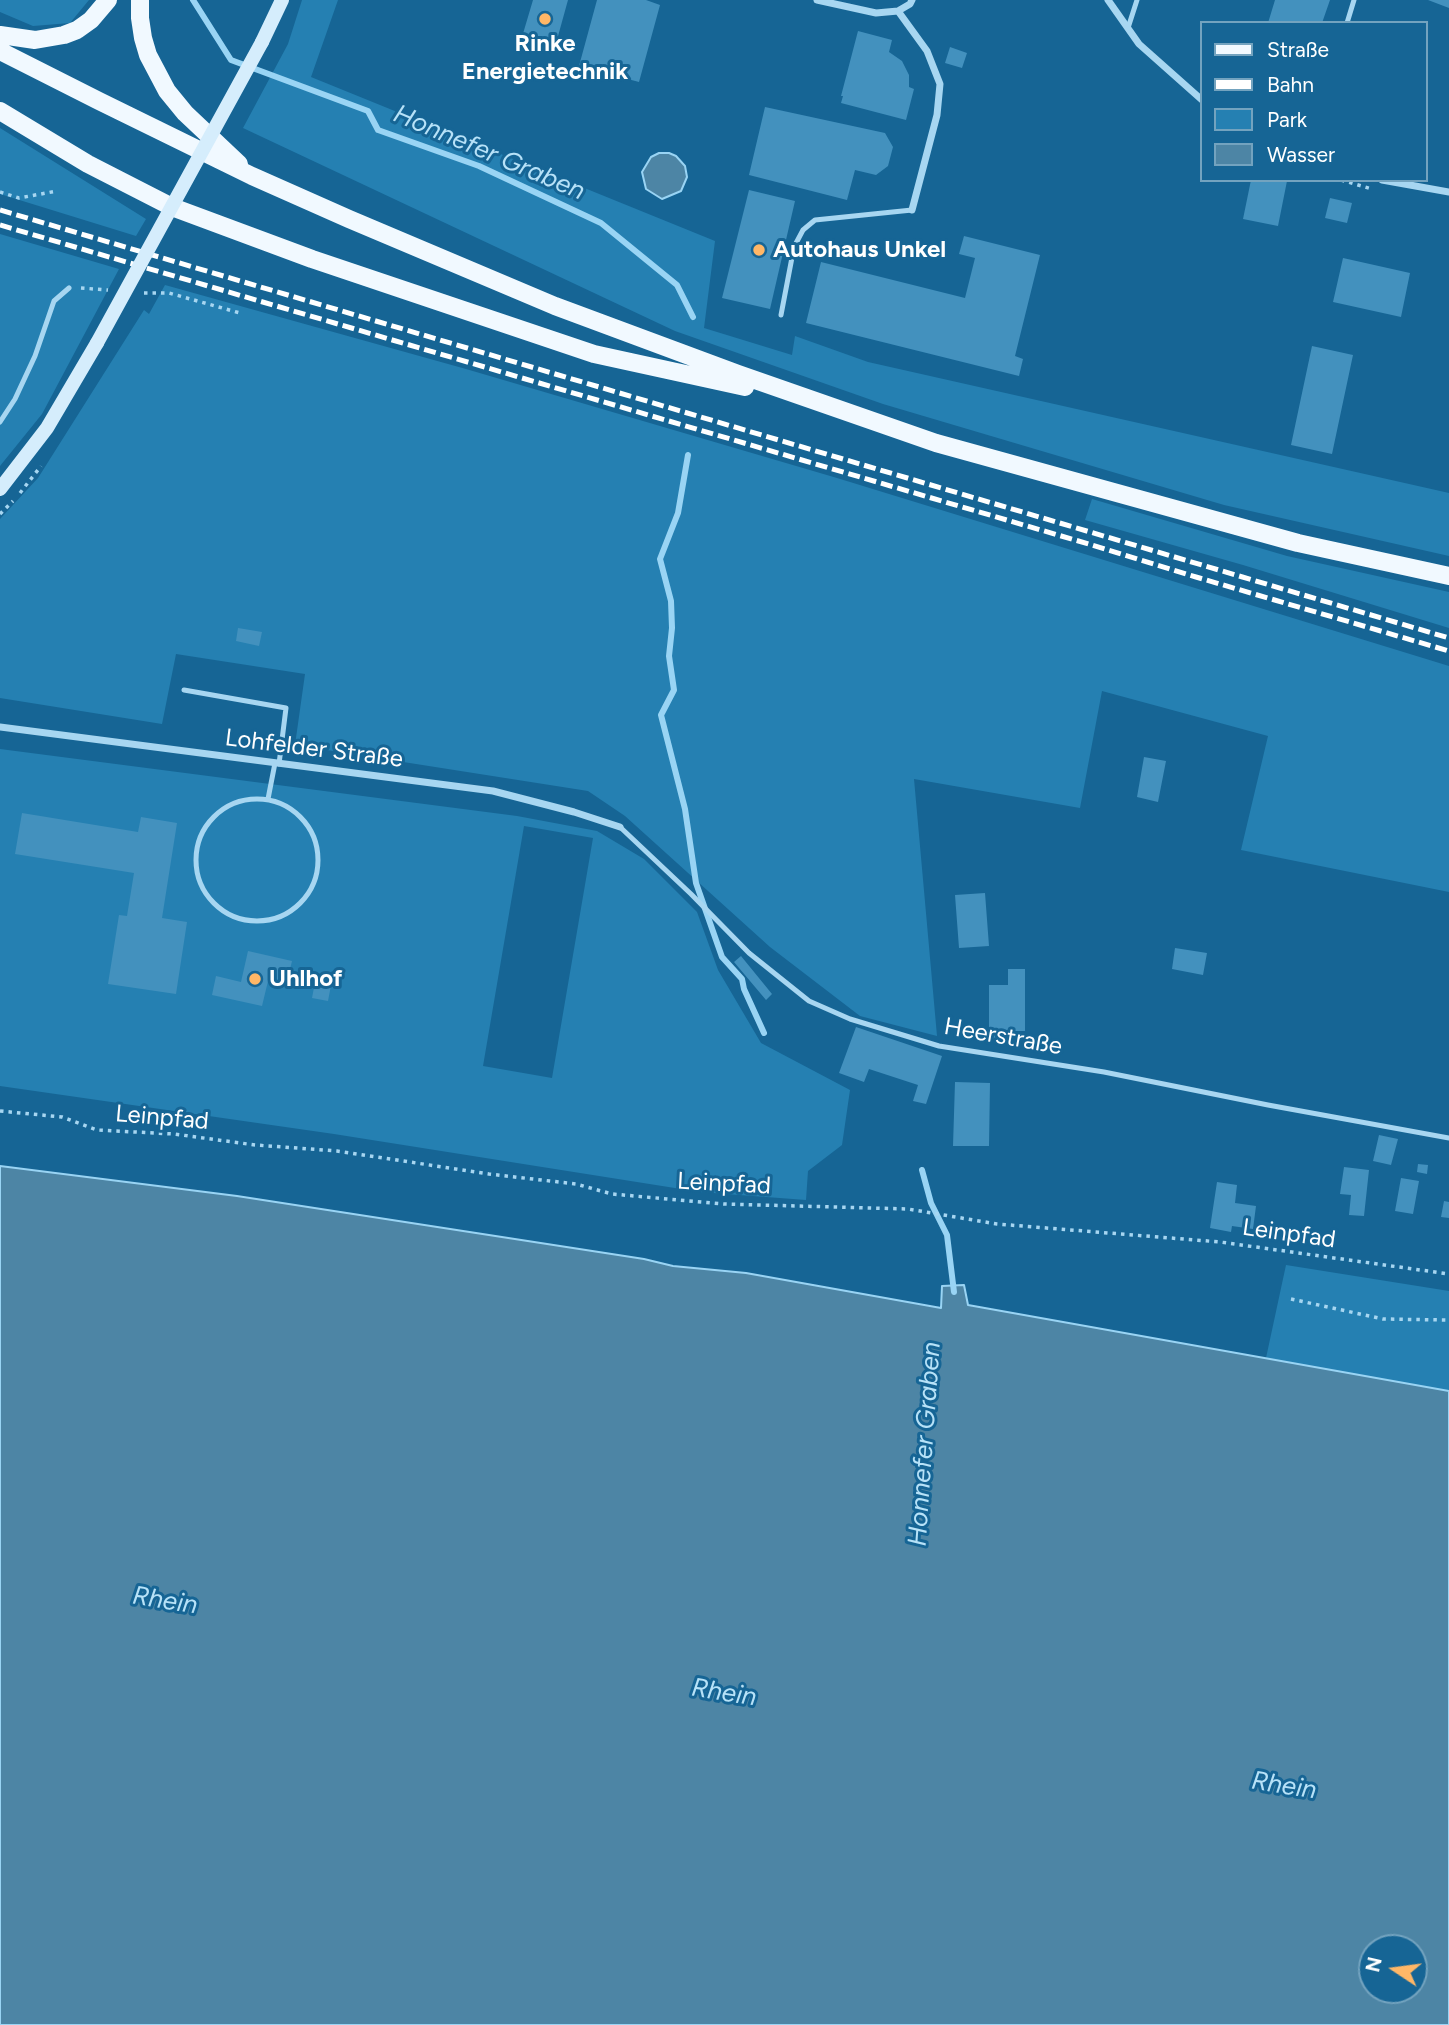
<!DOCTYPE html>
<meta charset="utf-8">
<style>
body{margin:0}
#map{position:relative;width:1449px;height:2025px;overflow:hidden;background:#166595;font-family:Figtree,sans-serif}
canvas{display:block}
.legend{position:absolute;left:1200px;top:21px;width:228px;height:161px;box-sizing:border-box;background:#166595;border:2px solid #73a3bf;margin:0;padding:9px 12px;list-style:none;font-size:21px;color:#fff}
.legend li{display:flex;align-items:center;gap:14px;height:35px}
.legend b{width:35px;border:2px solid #73a3bf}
.north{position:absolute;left:1358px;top:1934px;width:70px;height:70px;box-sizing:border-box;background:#166595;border:2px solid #73a3bf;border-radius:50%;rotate:283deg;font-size:19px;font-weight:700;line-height:28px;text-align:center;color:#fff}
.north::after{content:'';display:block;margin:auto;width:24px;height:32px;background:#ffb767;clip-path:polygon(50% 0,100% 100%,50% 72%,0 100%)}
</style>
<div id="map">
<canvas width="1449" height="2025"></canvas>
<ul class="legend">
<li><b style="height:9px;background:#f1f9ff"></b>Straße</li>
<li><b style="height:9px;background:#fff"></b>Bahn</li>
<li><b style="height:19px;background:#2580b2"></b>Park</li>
<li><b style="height:19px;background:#4d85a5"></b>Wasser</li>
</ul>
<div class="north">N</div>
</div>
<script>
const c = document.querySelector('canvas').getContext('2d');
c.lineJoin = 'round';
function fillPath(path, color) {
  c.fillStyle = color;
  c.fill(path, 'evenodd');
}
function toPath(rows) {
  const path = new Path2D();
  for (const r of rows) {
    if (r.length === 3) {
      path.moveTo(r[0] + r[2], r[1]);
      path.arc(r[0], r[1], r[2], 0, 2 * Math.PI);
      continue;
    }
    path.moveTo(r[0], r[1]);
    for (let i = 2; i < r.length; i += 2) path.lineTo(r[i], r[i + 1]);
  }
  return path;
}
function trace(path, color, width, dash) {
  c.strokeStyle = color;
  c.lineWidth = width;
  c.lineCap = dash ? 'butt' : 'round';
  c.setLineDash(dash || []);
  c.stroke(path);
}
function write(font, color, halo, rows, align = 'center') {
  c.font = font + ' Figtree,sans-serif';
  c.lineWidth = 6;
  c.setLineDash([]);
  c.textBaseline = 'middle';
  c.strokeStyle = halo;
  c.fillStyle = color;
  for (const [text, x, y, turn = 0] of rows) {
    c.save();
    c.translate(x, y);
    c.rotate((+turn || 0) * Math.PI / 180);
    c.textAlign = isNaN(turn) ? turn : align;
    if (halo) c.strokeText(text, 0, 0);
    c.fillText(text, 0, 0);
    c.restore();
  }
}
fillPath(toPath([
 [0,0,89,0,70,23,33,26,0,12],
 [302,0,338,0,311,77,715,241,704,328,792,355,795,336,868,362,1449,493,1449,556,1224,505,883,404,675,331,243,128,288,44],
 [0,128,146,219,136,236,0,194],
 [0,234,119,269,42,414,0,466],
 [165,285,466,369,837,478,1449,666,1449,892,1241,850,1268,736,1102,691,1080,808,914,779,937,1036,860,1016,770,947,625,816,588,791,295,745,305,674,176,654,162,724,0,698,0,519,38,478,144,310,149,314],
 [1092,499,1287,556,1449,592,1449,628,1243,565,1085,520],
 [0,749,517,816,597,831,644,859,697,912,718,970,761,1043,850,1090,842,1145,808,1171,806,1200,700,1192,334,1134,0,1086],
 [524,826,593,838,552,1078,483,1066],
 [1286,1265,1449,1291,1449,1391,1266,1358]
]), '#2580b2');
const water = toPath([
 [659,153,669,153,676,156,685,166,687,177,681,191,662,199,646,189,642,172,651,157,659,153],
 [0,1166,237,1196,644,1259,673,1266,746,1273,941,1308,942,1286,964,1285,968,1305,1449,1391,1449,2025,0,2025,0,1166],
 [1372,1948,1414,1948,1414,1990,1372,1990,1372,1948]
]);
fillPath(water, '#4d85a5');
trace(water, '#99d4f4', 2);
trace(toPath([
 [193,0,231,60,368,111,378,130,479,166,601,223,677,285,693,317],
 [688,455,678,513,660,559,671,601,672,628,669,656,674,690,661,715,685,809,696,883,722,957,742,979,744,989,764,1033],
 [922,1170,931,1203,947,1235,954,1292]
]), '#99d4f4', 6);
fillPath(toPath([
 [533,0,568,0,555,47,522,37],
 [597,0,646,0,660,5,639,82,579,66],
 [1275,0,1330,0,1322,23,1268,23],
 [1428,0,1449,0,1449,8],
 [858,31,892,40,889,52,902,61,909,75,909,87,914,89,906,120,841,103,843,96,841,96],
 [950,47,967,53,962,68,945,63],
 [765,107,885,133,893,147,888,166,876,175,855,170,847,200,749,175],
 [1251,180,1287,181,1278,226,1243,219],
 [749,190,795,201,770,309,722,298],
 [1330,198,1352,203,1347,223,1325,218],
 [964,236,1040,255,1015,356,1023,359,1019,376,806,323,821,262,965,298,975,258,959,254],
 [1343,258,1410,273,1401,317,1333,302],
 [1312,346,1353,355,1332,454,1291,445],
 [238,628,262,632,259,646,236,641],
 [1144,757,1166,761,1158,802,1137,797],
 [22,813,138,832,141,817,177,823,162,918,187,922,176,994,108,984,119,915,127,916,134,873,15,854],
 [985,893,989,946,959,948,955,895],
 [1175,948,1207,953,1203,975,1172,969],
 [248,951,292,961,287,982,269,977,262,1006,212,995,216,976,241,982],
 [741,956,772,994,766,1000,734,962],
 [1008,969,1025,969,1025,1031,1008,1031,1008,1040,989,1040,989,985,1008,985],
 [316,977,332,980,328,1001,312,998],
 [856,1027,942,1056,926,1104,913,1101,918,1085,869,1069,864,1082,839,1073],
 [955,1082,990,1083,989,1146,953,1146],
 [1379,1135,1398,1139,1391,1165,1373,1161],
 [1418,1164,1428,1165,1427,1174,1417,1172],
 [1344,1167,1369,1170,1364,1216,1349,1215,1351,1195,1340,1194],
 [1401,1178,1419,1181,1413,1214,1395,1211],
 [1217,1182,1237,1185,1235,1203,1256,1206,1253,1229,1232,1226,1231,1232,1210,1228],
 [1444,1201,1449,1202,1449,1218,1441,1217]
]), '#4391be');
trace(toPath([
 [1341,180,1372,189],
 [0,192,19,198,57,191],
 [81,288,108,290],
 [144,293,169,293,240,313],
 [20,493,41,466],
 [0,514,13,501],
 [0,1111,62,1117,97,1130,174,1134,255,1145,337,1151,489,1174,576,1184,612,1194,724,1204,908,1209,997,1224,1220,1242,1449,1274],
 [1291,1299,1383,1319,1449,1320]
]), '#a7d6f1', 3.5, [3.5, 5]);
trace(toPath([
 [1347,23,1354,0],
 [1128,28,1137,0],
 [781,315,794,247,803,230,815,220,912,210],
 [0,422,15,399,35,356,54,301,69,288],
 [184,690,286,708,279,764],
 [257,860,61],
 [268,799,275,763],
 [620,827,691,894,749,953,809,1001,850,1019,939,1046,1104,1072,1268,1105,1449,1138]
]), '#a7d6f1', 5);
trace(toPath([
 [817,0,876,13,898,11,910,4,912,0],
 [1108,0,1139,44,1202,100],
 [898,11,927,51,940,84,937,115,912,210],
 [1382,180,1449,192],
 [0,727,493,791,574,812,620,827]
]), '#a7d6f1', 7);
trace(toPath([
 [262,42,282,0],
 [0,489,47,428,97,343]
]), '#d5edfc', 14);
trace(toPath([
 [140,0,140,18,143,38,148,55,167,91,185,113,239,164],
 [0,35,35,40,64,35,77,30,91,20,108,0],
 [0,51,99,101,252,176,349,219,555,306,738,374,936,443,1298,543,1449,576],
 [0,111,88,164,172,207,312,259,594,354,745,387]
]), '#f1f9ff', 18);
trace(toPath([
 [0,210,1449,638],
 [0,225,1092,545,1196,577,1449,651]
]), '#fff', 5, [12, 5]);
trace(toPath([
 [97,343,262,42]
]), '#d5edfc', 14);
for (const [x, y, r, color] of [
 [545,19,7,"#ffb767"],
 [759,250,7,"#ffb767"],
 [255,979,7,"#ffb767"]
]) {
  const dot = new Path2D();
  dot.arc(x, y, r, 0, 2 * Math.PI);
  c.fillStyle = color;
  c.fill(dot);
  trace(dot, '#166595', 2.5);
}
write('bold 24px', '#fff', '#166595', [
 ["Rinke",545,44,"center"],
 ["Energietechnik",545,72,"center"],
 ["Autohaus Unkel",773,250],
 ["Uhlhof",269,979]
], 'left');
write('24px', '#fff', '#166595', [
 ["Lohfelder Straße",314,749,7],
 ["Heerstraße",1003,1037,10],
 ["Leinpfad",162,1118,5],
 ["Leinpfad",724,1184,3],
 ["Leinpfad",1289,1234,8]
]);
write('italic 26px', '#b7e2f8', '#166595', [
 ["Honnefer Graben",489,153,23],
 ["Honnefer Graben",925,1444,-86],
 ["Rhein",165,1601,9],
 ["Rhein",724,1693,9],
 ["Rhein",1284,1786,9]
]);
</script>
